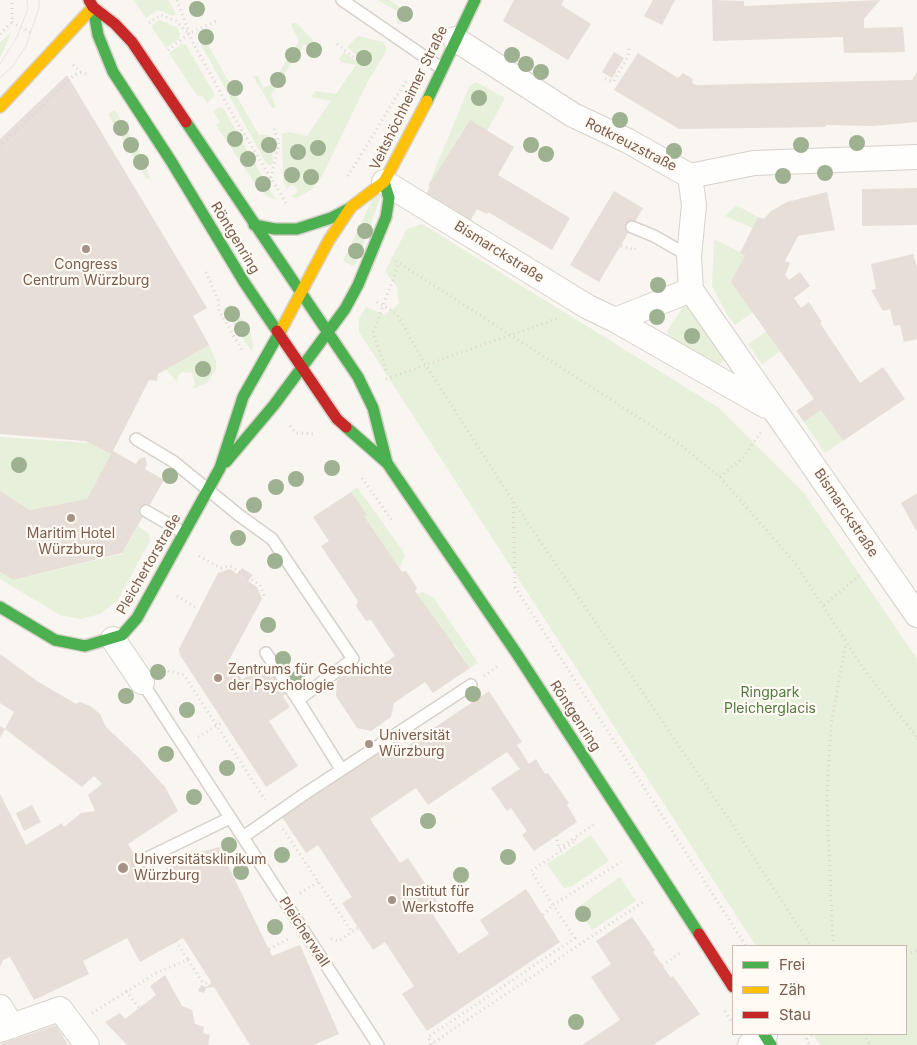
<!DOCTYPE html>
<html>
<head>
<meta charset="utf-8">
<style>
  body { margin:0 }
  #map { position:relative; width:917px; height:1045px; overflow:hidden; background:#f9f5f0; font-family:Inter,sans-serif }
  canvas { display:block }
  .legend { position:absolute; left:732px; top:945px; width:175px; height:90px; box-sizing:border-box; background:#fffaf3; border:1px solid #cabbb1; margin:0; padding:6px 9px; list-style:none; font-size:15px; color:#7a5c4d }
  .legend li { display:flex; align-items:center; gap:10px; height:25px }
  .legend b { width:25px; border:1px solid #cabbb1 }
</style>
</head>
<body>
<div id="map">
<canvas width="917" height="1045"></canvas>
<ul class="legend">
<li><b style="height:6px;background:#4caf50"></b>Frei</li>
<li><b style="height:6px;background:#ffc107"></b>Zäh</li>
<li><b style="height:6px;background:#c62828"></b>Stau</li>
</ul>
</div>
<script>
const context = document.querySelector('canvas').getContext('2d');
context.lineJoin = 'round';
function fill(path, color) {
  context.fillStyle = color;
  context.fill(path, 'evenodd');
}
function toPath(rows) {
  const path = new Path2D();
  for (const r of rows) {
    path.moveTo(r[0], r[1]);
    for (let i = 2; i < r.length; i += 2) path.lineTo(r[i], r[i + 1]);
  }
  return path;
}
function stroke(path, color, width, dash) {
  context.strokeStyle = color;
  context.lineWidth = width;
  context.lineCap = dash ? 'butt' : 'round';
  context.setLineDash(dash || []);
  context.stroke(path);
}
function drawText(font, color, halo, rows, align = 'center') {
  context.font = font + ' Inter,sans-serif';
  context.lineWidth = 4.5;
  context.setLineDash([]);
  context.textBaseline = 'middle';
  context.strokeStyle = halo;
  context.fillStyle = color;
  for (const [text, x, y, turn = 0] of rows) {
    context.save();
    context.translate(x, y);
    context.rotate((+turn || 0) * Math.PI / 180);
    context.textAlign = isNaN(turn) ? turn : align;
    if (halo) context.strokeText(text, 0, 0);
    context.fillText(text, 0, 0);
    context.restore();
  }
}
const green = toPath([
  [134,0,168,0,176,14,173,16,158,10,146,18],
  [378,0,389,0,412,15,410,19,400,24,397,23,397,11],
  [159,20,177,27,180,34,179,39,166,48,151,26],
  [293,23,297,23,319,47,321,55,316,56,309,43,303,46,271,95,276,107,272,108,253,76,258,76,263,88,272,84,299,41,291,25],
  [205,31,211,37,207,43,230,84,239,86,236,95,259,135,268,135,272,138,273,162,271,166,266,163,198,39,199,34],
  [11,33,2,54,0,57,0,42],
  [358,36,383,42,387,49,385,53,367,83,321,178,311,190,296,198,291,196,298,192,296,187,290,185,287,190,283,180,282,134,289,132,307,136,331,101,311,97,315,91,336,94,356,65,341,62,339,59,344,52,354,60,357,56,347,47],
  [182,44,186,45,215,95,207,103,202,95,198,97,169,53],
  [476,82,505,98,487,131,469,121,428,186,470,85],
  [220,107,223,108,276,200,266,196,255,184,216,125,220,122,213,111],
  [115,110,145,161,150,179,146,178,108,114],
  [382,193,355,267,343,261,375,194],
  [736,205,758,217,753,228,725,216],
  [422,224,719,408,804,493,917,659,917,1045,820,1045,813,1034,906,1034,906,946,756,946,359,332,359,319,366,307,385,315,399,304,397,287,385,271,407,229],
  [714,239,745,255,732,282,753,312,735,325,726,313,712,286],
  [231,304,250,331,253,344,252,352,223,309],
  [683,307,692,307,727,356,720,364,712,365,671,342,667,331],
  [767,331,781,351,762,364,748,344],
  [209,345,216,360,216,369,207,383,192,389,195,384,192,373,182,372,178,376,177,382,166,369],
  [821,410,843,441,825,453,804,422],
  [0,437,89,443,111,454,87,499,30,510,0,491],
  [357,487,403,551,405,557,399,568,364,516,366,515,351,492],
  [138,526,149,534,150,541,117,601,100,614,80,619,60,615,0,579,0,572,13,580,122,554],
  [423,592,434,598,478,663,470,668,455,645,452,646,417,594],
  [591,835,609,861,571,887,564,888,547,864],
  [620,877,636,901,592,930,578,907]
]);
const building = toPath([
  [514,0,564,0,561,5,591,24,568,60,503,21],
  [653,0,675,0,662,25,644,16],
  [712,0,744,1,744,6,880,0,864,19,864,28,903,27,905,52,844,53,843,37,713,41],
  [614,52,624,58,612,78,602,72],
  [638,53,678,78,683,73,693,79,692,83,696,85,912,80,917,72,917,122,874,126,826,125,826,127,679,129,614,90],
  [67,75,207,308,193,316,209,345,158,374,157,381,149,380,113,451,136,464,139,459,145,457,147,464,145,469,164,480,122,553,13,580,0,572,0,491,30,510,87,499,111,454,85,441,0,434,0,139],
  [470,120,514,147,498,175,570,218,552,250,488,212,487,214,477,209,469,223,425,196,430,187,428,186],
  [917,188,917,225,862,226,862,189],
  [614,191,643,208,599,282,570,265],
  [827,192,835,230,798,236,785,261,790,263,785,275,789,280,800,272,810,286,794,298,801,308,809,302,822,322,820,323,860,383,883,367,905,399,843,441,821,410,804,422,796,411,814,399,731,282,745,255,740,253,758,217,764,219,771,211,787,202],
  [913,254,917,267,917,339,904,342,900,325,894,326,890,309,883,311,871,290,876,289,871,264],
  [351,492,367,515,364,516,402,572,406,571,417,588,415,591,470,668,433,693,425,682,394,703,391,717,371,731,357,728,336,696,337,680,357,667,373,671,395,656,371,620,366,621,356,606,358,601,321,546,329,541,313,517],
  [917,493,917,532,901,503],
  [242,568,253,575,248,581,257,587,262,599,229,660,242,680,264,665,271,677,276,674,288,693,283,696,290,707,269,721,298,766,266,787,180,655,179,649,218,573,230,569,237,574],
  [0,654,37,681,76,704,80,702,90,706,100,714,106,727,138,757,165,787,178,811,128,844,150,881,182,857,219,847,272,956,300,945,339,1034,313,1045,250,1045,214,987,206,988,204,993,198,991,201,985,206,987,212,983,183,938,140,962,127,938,83,961,89,974,34,1000,10,957,3,960,0,967,0,794,26,845,62,823,64,827,81,813,95,811,88,795,102,784,94,776,82,787,5,729,14,712,0,703],
  [489,691,522,742,517,745,529,764,536,759,545,774,548,773,569,803,567,805,577,822,534,851,522,835,527,831,511,808,507,811,491,788,520,769,507,752,428,805,416,788,370,819,400,863,408,858,440,906,431,912,459,954,489,934,480,920,526,889,560,942,427,1031,402,994,414,986,385,942,373,950,342,903,352,897,318,845,306,853,282,817,398,739,404,748],
  [0,726,5,729,0,738],
  [32,805,41,822,24,831,16,813],
  [632,917,655,950,653,952,671,978,673,976,700,1014,653,1045,582,1045,620,1020,591,977,611,964,596,941],
  [165,975,182,1006,192,1010,195,1024,204,1027,203,1033,210,1035,208,1045,127,1045,105,1022,120,1013,125,1019,156,995,150,986],
  [56,1025,68,1045,0,1045,0,1044]
]);
const path = toPath([
  [177,0,193,43,238,124,286,203],
  [12,22,33,34],
  [149,23,161,15,176,21,187,32],
  [0,34,12,22,12,0],
  [337,44,355,58],
  [168,50,190,33,216,21],
  [73,65,81,72,86,74],
  [605,79,613,82,628,57,629,48],
  [0,147,74,75,81,72],
  [348,176,406,81],
  [271,178,279,144,273,126],
  [621,246,635,250,636,247],
  [396,261,678,443,720,477,795,563,865,671,917,737],
  [206,272,218,300,219,311,242,350],
  [377,302,397,314,425,364,513,501,732,824,811,946],
  [386,370,373,333,399,263],
  [386,379,559,318],
  [290,426,296,433,315,434],
  [720,477,743,458,761,432],
  [362,478,393,522],
  [513,502,515,587,746,946],
  [199,556,221,568,230,566,260,585,264,596],
  [177,596,198,609],
  [824,605,860,575],
  [163,670,184,675,265,800],
  [484,676,497,667],
  [198,737,223,722],
  [283,829,352,932],
  [556,835,559,849,574,838],
  [300,893,318,882],
  [543,915,553,905,531,871,576,841,574,838,597,823],
  [331,939,339,941,359,927],
  [176,941,188,960],
  [833,946,827,798,831,724,846,643],
  [269,949,288,939],
  [906,954,917,951],
  [662,965,682,952],
  [126,991,139,1008],
  [725,1011,733,1024],
  [92,1013,158,972,188,960,203,983,212,983],
  [803,1034,810,1045],
  [863,1034,871,1045],
  [807,1039,814,1034],
  [432,1044,428,1037,575,938,553,905,621,862],
  [430,1045,646,900]
]);
const lane = toPath([
  [342,0,441,68],
  [632,227,654,236,689,256],
  [136,439,174,462,240,516,272,539,353,659,298,700,341,769],
  [146,511,184,533],
  [266,653,298,700],
  [142,682,378,1045],
  [243,837,303,795,471,685],
  [139,862,230,818]
]);
const street = toPath([
  [455,39,573,115,628,141,690,176,754,163,917,157],
  [690,176,694,205,689,256,691,290,917,615],
  [384,182,588,307,615,320,766,406],
  [615,320,691,290],
  [113,639,142,682],
  [0,1007,12,1026],
  [0,1030,60,1009,87,1045],
  [750,1045,765,1035]
]);
const fast = toPath([
  [93,7,98,35,113,72,171,161,244,282,277,331],
  [427,101,475,0],
  [186,122,358,377,373,408,387,463],
  [254,225,275,229,297,229,331,218,350,208],
  [346,427,387,463,517,654,699,934],
  [226,462,274,405,345,309,358,285,386,217,389,198,384,182],
  [0,607,55,640,85,646,122,635,137,618,220,468,243,397,282,328],
  [764,1034,771,1045]
]);
const slow = toPath([
  [0,107,93,7],
  [282,328,329,240,351,207,384,182,427,101]
]);
const jam = toPath([
  [89,0,93,7,115,24,132,42,186,122],
  [277,331,337,419,346,427],
  [699,934,733,987]
]);
const tram = toPath([
  [0,64,17,37,28,8,27,0],
  [0,78,12,67,26,46,39,8,39,0]
]);
const trees = [
  [197,9],
  [405,14],
  [206,37],
  [314,50],
  [293,55],
  [512,55],
  [364,58],
  [526,64],
  [541,72],
  [278,80],
  [235,88],
  [479,98],
  [620,120],
  [121,128],
  [235,139],
  [857,143],
  [131,145],
  [269,145],
  [531,145],
  [801,145],
  [318,148],
  [674,151],
  [298,152],
  [546,154],
  [248,159],
  [141,162],
  [825,173],
  [292,175],
  [783,176],
  [311,177],
  [263,184],
  [365,231],
  [356,251],
  [658,285],
  [232,314],
  [657,317],
  [242,329],
  [692,336],
  [203,369],
  [19,465],
  [332,468],
  [170,476],
  [296,479],
  [276,487],
  [254,505],
  [238,538],
  [275,561],
  [268,625],
  [283,659],
  [158,672],
  [297,679],
  [473,694],
  [126,696],
  [187,710],
  [166,754],
  [227,768],
  [194,797],
  [428,821],
  [229,845],
  [282,855],
  [508,857],
  [241,872],
  [461,875],
  [583,914],
  [275,927],
  [576,1022]
];
const markers = [
  [86,249,5,"#a69286"],
  [71,518,5,"#a69286"],
  [218,678,5,"#a69286"],
  [369,744,5,"#a69286"],
  [123,868,6,"#a69286"],
  [392,900,5,"#a69286"]
];
const streetNames = [
  ["Veitshöchheimer Straße",409,98,-64],
  ["Rotkreuzstraße",631,145,27],
  ["Röntgenring",235,238,59],
  ["Bismarckstraße",499,252,32],
  ["Bismarckstraße",846,513,56],
  ["Pleichertorstraße",149,564,-60],
  ["Röntgenring",575,716,57],
  ["Pleicherwall",304,932,57]
];
const poiNames = [
  ["Congress",86,265,"center"],
  ["Centrum Würzburg",86,281,"center"],
  ["Maritim Hotel",71,534,"center"],
  ["Würzburg",71,550,"center"],
  ["Zentrums für Geschichte",228,670],
  ["der Psychologie",228,686],
  ["Universität",379,736],
  ["Würzburg",379,752],
  ["Universitätsklinikum",134,860],
  ["Würzburg",134,876],
  ["Institut für",402,892],
  ["Werkstoffe",402,908]
];
const parkNames = [
  ["Ringpark",770,693],
  ["Pleicherglacis",770,709]
];
fill(green, '#e7f0db');
fill(building, '#e6ded7');
stroke(lane, '#d7d1cb', 14);
stroke(street, '#d7d1cb', 26);
stroke(fast, '#d9d2cb', 14);
stroke(slow, '#d9d2cb', 14);
stroke(jam, '#d9d2cb', 14);
stroke(path, '#dcd5d0', 3, [1, 4]);
stroke(lane, '#fefefd', 11);
stroke(street, '#fefefd', 24);
stroke(fast, '#4caf50', 11);
stroke(slow, '#ffc107', 11);
stroke(jam, '#c62828', 11);
stroke(tram, '#e6e3e7', 1);
context.fillStyle = '#9eb190';
for (const [x, y] of trees) {
  context.beginPath();
  context.arc(x, y, 8, 0, 2 * Math.PI);
  context.fill();
}
for (const [x, y, r, color] of markers) {
  const dot = new Path2D();
  dot.arc(x, y, r, 0, 2 * Math.PI);
  context.fillStyle = color;
  context.fill(dot);
  stroke(dot, '#fffaf3', 2);
}
drawText('14px', '#7a5c4d', '#fffaf3', streetNames);
drawText('14px', '#7a5c4d', '#fffaf3', poiNames, 'left');
drawText('14px', '#537a41', '#fffaf3', parkNames);
</script>
</body>
</html>
